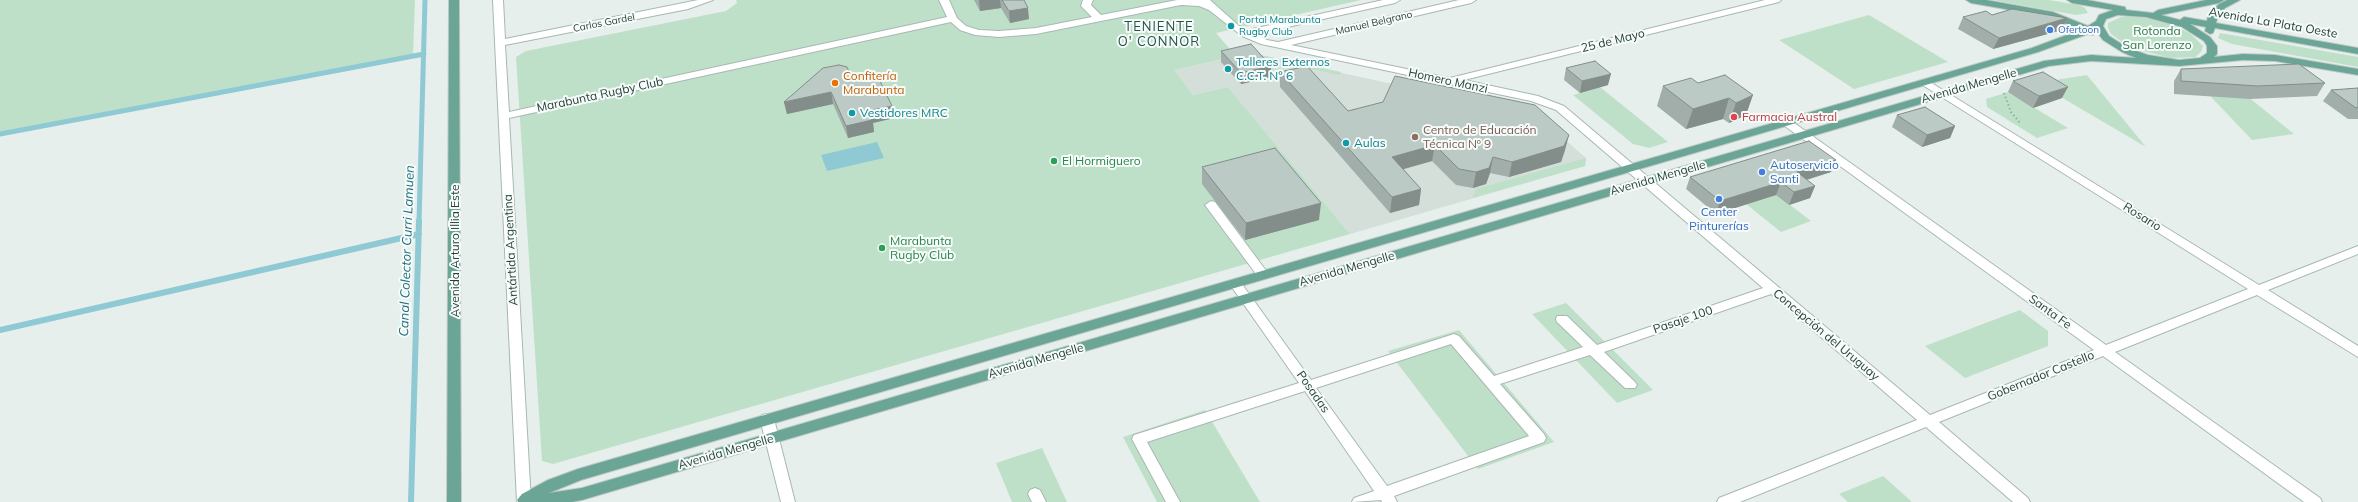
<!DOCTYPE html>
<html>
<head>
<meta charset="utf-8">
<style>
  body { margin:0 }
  canvas { display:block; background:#e6efeb }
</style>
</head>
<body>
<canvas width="2358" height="502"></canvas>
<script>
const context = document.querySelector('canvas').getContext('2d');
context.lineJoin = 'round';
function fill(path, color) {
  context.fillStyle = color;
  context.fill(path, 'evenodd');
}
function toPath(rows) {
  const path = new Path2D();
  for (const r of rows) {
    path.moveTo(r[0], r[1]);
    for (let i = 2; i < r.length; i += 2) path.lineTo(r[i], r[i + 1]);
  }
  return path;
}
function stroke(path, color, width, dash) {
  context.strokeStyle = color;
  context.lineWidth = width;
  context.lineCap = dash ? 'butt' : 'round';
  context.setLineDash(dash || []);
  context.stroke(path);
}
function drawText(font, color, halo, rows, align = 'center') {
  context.font = font + ' Mulish,sans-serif';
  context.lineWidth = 4;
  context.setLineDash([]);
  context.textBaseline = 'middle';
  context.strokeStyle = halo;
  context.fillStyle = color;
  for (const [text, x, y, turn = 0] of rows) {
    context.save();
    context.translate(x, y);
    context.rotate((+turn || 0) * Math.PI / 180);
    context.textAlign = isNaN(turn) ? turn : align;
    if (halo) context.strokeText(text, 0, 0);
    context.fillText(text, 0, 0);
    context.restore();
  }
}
const built = toPath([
  [1251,53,1538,116,1586,158,1585,166,1350,234,1228,87,1193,95,1173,70]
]);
const green = toPath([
  [0,0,415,0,413,54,0,132],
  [736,0,1361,0,1216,33,1236,56,1174,70,1193,95,1228,87,1350,234,553,464,542,461,516,57,526,51,726,11,737,3],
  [1993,0,2049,0,2079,5,2085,8,2088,13,2076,15],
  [1869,15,1948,62,1854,89,1779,40],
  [2133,16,2163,21,2190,33,2203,46,2201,52,2195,57,2170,58,2129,47,2111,34,2108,28,2108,23,2121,17],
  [2220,33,2358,57,2358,67,2232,44,2218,38],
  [1251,53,1341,72,1339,75,1278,62,1260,66],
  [2087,75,2146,147,2037,83],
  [2226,79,2294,134,2252,140,2195,80],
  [1600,87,1668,142,1649,148,1633,144,1573,95],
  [2008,92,2068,128,2037,138,1987,107,1986,99],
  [1586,158,1585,166,1472,198,1476,189],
  [1746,171,1811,221,1781,232,1716,180],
  [1566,303,1653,390,1617,403,1532,314],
  [2020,310,2048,331,2048,346,1965,378,1925,346],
  [1459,330,1464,336,1554,442,1478,469,1388,351],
  [1205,410,1260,502,1157,502,1123,437],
  [1042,448,1067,502,1012,502,996,463],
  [1883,476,1912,502,1848,502,1839,494]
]);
const water = toPath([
  [877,142,884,158,827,171,821,155]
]);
const streamFar1 = toPath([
  [0,134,424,54],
  [419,222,425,0]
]);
const stream = toPath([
  [0,330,419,234],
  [411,502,419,221]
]);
const path = toPath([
  [2004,93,2011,112,2020,123]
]);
const minor = toPath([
  [493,0,503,0,505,39,698,0,713,0,688,9,505,45,509,112,947,17,939,0,949,0,957,18,966,26,979,30,999,31,1036,28,1092,17,1081,6,1083,0,1093,0,1091,5,1101,15,1177,0,1210,0,1239,26,1248,30,1383,0,1400,0,1395,3,1256,34,1267,40,1278,42,1459,0,1476,0,1471,3,1291,45,1450,78,1765,0,1781,0,1779,2,1464,80,1538,96,1564,106,1930,415,2094,350,1782,124,1781,122,1782,120,1790,120,2106,345,2248,289,1921,84,1920,82,1925,79,2259,285,2358,246,2358,254,2268,290,2358,346,2358,357,2257,295,2115,352,2320,498,2322,502,2304,502,2103,356,1939,422,2028,498,2030,502,2013,502,1926,427,1740,502,1717,502,1719,498,1917,420,1771,294,1604,352,1635,382,1637,385,1635,388,1625,388,1590,355,1500,384,1544,434,1546,438,1544,442,1394,496,1397,502,1382,502,1381,500,1352,502,1354,498,1374,491,1305,391,1147,442,1180,502,1166,502,1132,439,1134,435,1299,383,1231,286,1229,283,1231,280,1239,280,1311,380,1454,334,1459,336,1494,376,1583,347,1557,322,1556,319,1557,316,1567,316,1597,345,1763,288,1556,110,1531,101,1261,44,1242,36,1209,10,1199,6,1181,5,1036,34,999,37,975,35,960,30,951,22,509,118,531,502,517,502,493,0],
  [1451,344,1529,436,1387,486,1316,388,1451,344],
  [1211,201,1215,202,1267,272,1269,275,1267,278,1259,278,1205,205,1211,201],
  [767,414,772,415,774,419,795,502,781,502,760,419,762,415,767,414],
  [1035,488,1040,490,1046,502,1032,502,1028,494,1030,490,1035,488]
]);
const major = toPath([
  [449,0,459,0,461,502,447,502,449,0],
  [1966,0,1986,0,2053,12,2088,26,2096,21,2099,15,2113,10,2072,3,2067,0,2087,0,2125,7,2126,10,2153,13,2158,10,2206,0,2224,0,2219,3,2161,15,2180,20,2184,17,2207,21,2208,15,2219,4,2227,0,2240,0,2225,8,2218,16,2216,23,2358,48,2358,54,2215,28,2213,33,2210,34,2205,31,2206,27,2190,24,2210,37,2217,46,2217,54,2214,57,2243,54,2275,55,2358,69,2358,75,2275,61,2243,60,2179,66,2091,61,2049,66,582,500,572,502,518,502,517,500,522,494,548,480,578,469,2032,48,2080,30,2051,17,1971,3,1966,0],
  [2118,15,2146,17,2182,27,2204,41,2207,46,2207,53,2200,58,2179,60,2148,55,2128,48,2109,36,2103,26,2106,19,2118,15],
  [2097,32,2103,40,2122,52,2136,58,2091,55,2044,61,582,488,549,493,581,480,2038,52,2088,34,2093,35,2097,32]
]);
const wall = toPath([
  [974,0,1024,0,1029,19,1010,23,1001,8,980,11],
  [1992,15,2062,30,1993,49,1958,29,1963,17],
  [1221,51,1271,66,1271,77,1241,84,1221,62],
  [1566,68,1608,85,1580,93,1564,80],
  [2181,69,2325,83,2317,96,2250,99,2174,94,2174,81],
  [1280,72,1348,111,1565,150,1561,162,1509,177,1490,173,1486,184,1473,188,1456,185,1432,161,1403,169,1421,189,1419,205,1390,213,1280,87],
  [1725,75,1746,115,1729,123,1723,119,1686,129,1657,106,1663,86,1698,83],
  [852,78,894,118,873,123,874,132,848,138,833,104,787,114,784,102],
  [2013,81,2062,98,2033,108,2008,92],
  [2358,88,2358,119,2348,119,2323,101,2331,90],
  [1897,115,1955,126,1950,138,1922,147,1892,127],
  [1836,160,1831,172,1807,180,1815,186,1810,198,1789,205,1776,195,1716,214,1686,189,1690,177],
  [1202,167,1319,220,1245,240,1202,184]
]);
const shadedWall = toPath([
  [979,0,1000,0,1001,8,980,11],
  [1028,8,1029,19,1010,23,1009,11],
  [2067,18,2062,30,1993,49,1999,38],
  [1271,66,1271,77,1241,84,1241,73],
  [1611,74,1608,85,1580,93,1582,81],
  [2068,87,2062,98,2033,108,2039,96],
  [831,92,833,104,787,114,784,102],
  [1753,95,1746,115,1729,123,1736,103],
  [1729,98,1723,119,1686,129,1693,109],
  [892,106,894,118,873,123,874,132,848,138,846,126,868,111],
  [1955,126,1950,138,1922,147,1927,135],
  [1569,135,1565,150,1561,162,1509,177,1512,162],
  [1435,145,1432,161,1390,173,1392,157],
  [1493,157,1490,173,1486,184,1473,188,1476,172],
  [1836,160,1831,172,1792,184,1797,172],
  [1781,182,1776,195,1716,214,1720,201],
  [1815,186,1810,198,1789,205,1794,192],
  [1421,189,1419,205,1390,213,1392,197],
  [1321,203,1319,220,1245,240,1246,223]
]);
const building = toPath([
  [1002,0,1024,0,1028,8,1009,11,1002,0],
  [2012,9,2067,18,1999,38,1963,17,1986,11,1992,15,2012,9],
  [1251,44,1271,66,1241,73,1221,51,1251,44],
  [1595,61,1611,74,1582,81,1566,68,1595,61],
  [2299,64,2325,83,2258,86,2181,81,2181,69,2299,64],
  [839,65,847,67,852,78,869,74,878,77,892,106,868,111,872,120,846,126,831,92,784,102,823,68,839,65],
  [1307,66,1348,111,1383,102,1395,76,1535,105,1569,135,1564,146,1512,162,1493,157,1489,168,1476,172,1459,169,1435,145,1392,157,1421,189,1392,197,1280,72,1307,66],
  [2043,72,2068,87,2039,96,2013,81,2043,72],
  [1725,75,1753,95,1736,103,1729,98,1693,109,1663,86,1691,78,1698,83,1725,75],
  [2358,88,2358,107,2356,108,2331,90,2358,88],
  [1925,107,1955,126,1927,135,1897,115,1925,107],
  [1809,141,1836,160,1797,172,1815,186,1794,192,1781,182,1720,201,1690,177,1809,141],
  [1275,148,1321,203,1246,223,1202,167,1275,148]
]);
const markers = [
  [1231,26,4,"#0f9aa8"],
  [2050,30,4,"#3f7fe0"],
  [1228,69,4,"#0f9aa8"],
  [835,83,4,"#e8710a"],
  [852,113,4,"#0f9aa8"],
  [1734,117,4,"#e0444e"],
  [1415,137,4,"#8d6e63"],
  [1346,143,4,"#0f9aa8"],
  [1054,161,4,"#2e9e5b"],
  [1762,172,4,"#3f7fe0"],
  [1719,199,4,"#3f7fe0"],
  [882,248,4,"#2e9e5b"]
];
const farCulturenames = [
  ["Portal Marabunta",1239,20],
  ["Rugby Club",1239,32]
];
const farStreetnames = [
  ["Carlos Gardel",604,23,-11],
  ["Manuel Belgrano",1374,23,-13]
];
const farShopnames = [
  ["Ofertoon",2058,30]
];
const streetNames = [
  ["Avenida La Plata Oeste",2273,23,10],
  ["25 de Mayo",1613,41,-14],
  ["Homero Manzi",1448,81,12],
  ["Avenida Mengelle",1969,86,-16],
  ["Marabunta Rugby Club",600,95,-12],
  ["Avenida Mengelle",1658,178,-16],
  ["Rosario",2142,217,32],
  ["Antártida Argentina",511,250,-93],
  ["Avenida Arturo Illia Este",455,251,-90],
  ["Avenida Mengelle",1347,269,-16],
  ["Santa Fe",2050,312,36],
  ["Pasaje 100",1683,320,-19],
  ["Concepción del Uruguay",1826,335,40],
  ["Avenida Mengelle",1036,361,-16],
  ["Gobernador Castello",2041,376,-22],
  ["Posadas",1313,392,55],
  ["Avenida Mengelle",726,452,-16]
];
const parkNames = [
  ["Rotonda",2157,31],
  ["San Lorenzo",2157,45]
];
const cultureNames = [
  ["Talleres Externos",1236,62],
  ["C.C.T. N° 6",1236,76],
  ["Vestidores MRC",860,113],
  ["Aulas",1354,143]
];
const foodNames = [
  ["Confitería",843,76],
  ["Marabunta",843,90]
];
const healthNames = [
  ["Farmacia Austral",1742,117]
];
const educationNames = [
  ["Centro de Educación",1423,130],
  ["Técnica Nº 9",1423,144]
];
const leisureNames = [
  ["El Hormiguero",1062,161],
  ["Marabunta",890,241],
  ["Rugby Club",890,255]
];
const shopNames = [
  ["Autoservicio",1770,165],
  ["Santi",1770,179],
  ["Center",1719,212,"center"],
  ["Pinturerías",1719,226,"center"]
];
const neighbourhoodNames = [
  ["TENIENTE",1159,27],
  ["O' CONNOR",1159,42]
];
const waterNames = [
  ["Canal Colector Curri Lamuen",407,251,-88]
];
fill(built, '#d4dfda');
fill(green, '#bfe0c8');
fill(water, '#8ec9d4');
stroke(streamFar1, '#8ec9d4', 5);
stroke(stream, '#8ec9d4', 6);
stroke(minor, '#a8b8b2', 2);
stroke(major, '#c2cac8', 2);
stroke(path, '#86b3a5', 2, [1.5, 2.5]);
fill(minor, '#fff');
fill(major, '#6aa596');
fill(wall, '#a1aea9');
fill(shadedWall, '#838d89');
fill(building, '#bbcac4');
stroke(building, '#838d89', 1);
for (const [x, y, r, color] of markers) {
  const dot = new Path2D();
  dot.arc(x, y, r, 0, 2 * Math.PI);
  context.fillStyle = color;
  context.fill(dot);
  stroke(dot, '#f7fbf9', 1.5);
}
drawText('10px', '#0d838f', '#f7fbf9', farCulturenames, 'left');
drawText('10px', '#24423a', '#f7fbf9', farStreetnames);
drawText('10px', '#366cbe', '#f7fbf9', farShopnames, 'left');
drawText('12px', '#24423a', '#f7fbf9', streetNames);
drawText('12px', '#2d7a4b', '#f7fbf9', parkNames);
drawText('12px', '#0d838f', '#f7fbf9', cultureNames, 'left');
drawText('12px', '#c56008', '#f7fbf9', foodNames, 'left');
drawText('12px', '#be3a42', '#f7fbf9', healthNames, 'left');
drawText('12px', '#785e54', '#f7fbf9', educationNames, 'left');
drawText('12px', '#27864d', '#f7fbf9', leisureNames, 'left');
drawText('12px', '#366cbe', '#f7fbf9', shopNames, 'left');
context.letterSpacing = '1px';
drawText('13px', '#1f5548', '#f7fbf9', neighbourhoodNames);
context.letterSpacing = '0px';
drawText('italic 13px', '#1c6f80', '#f7fbf9', waterNames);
</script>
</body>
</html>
